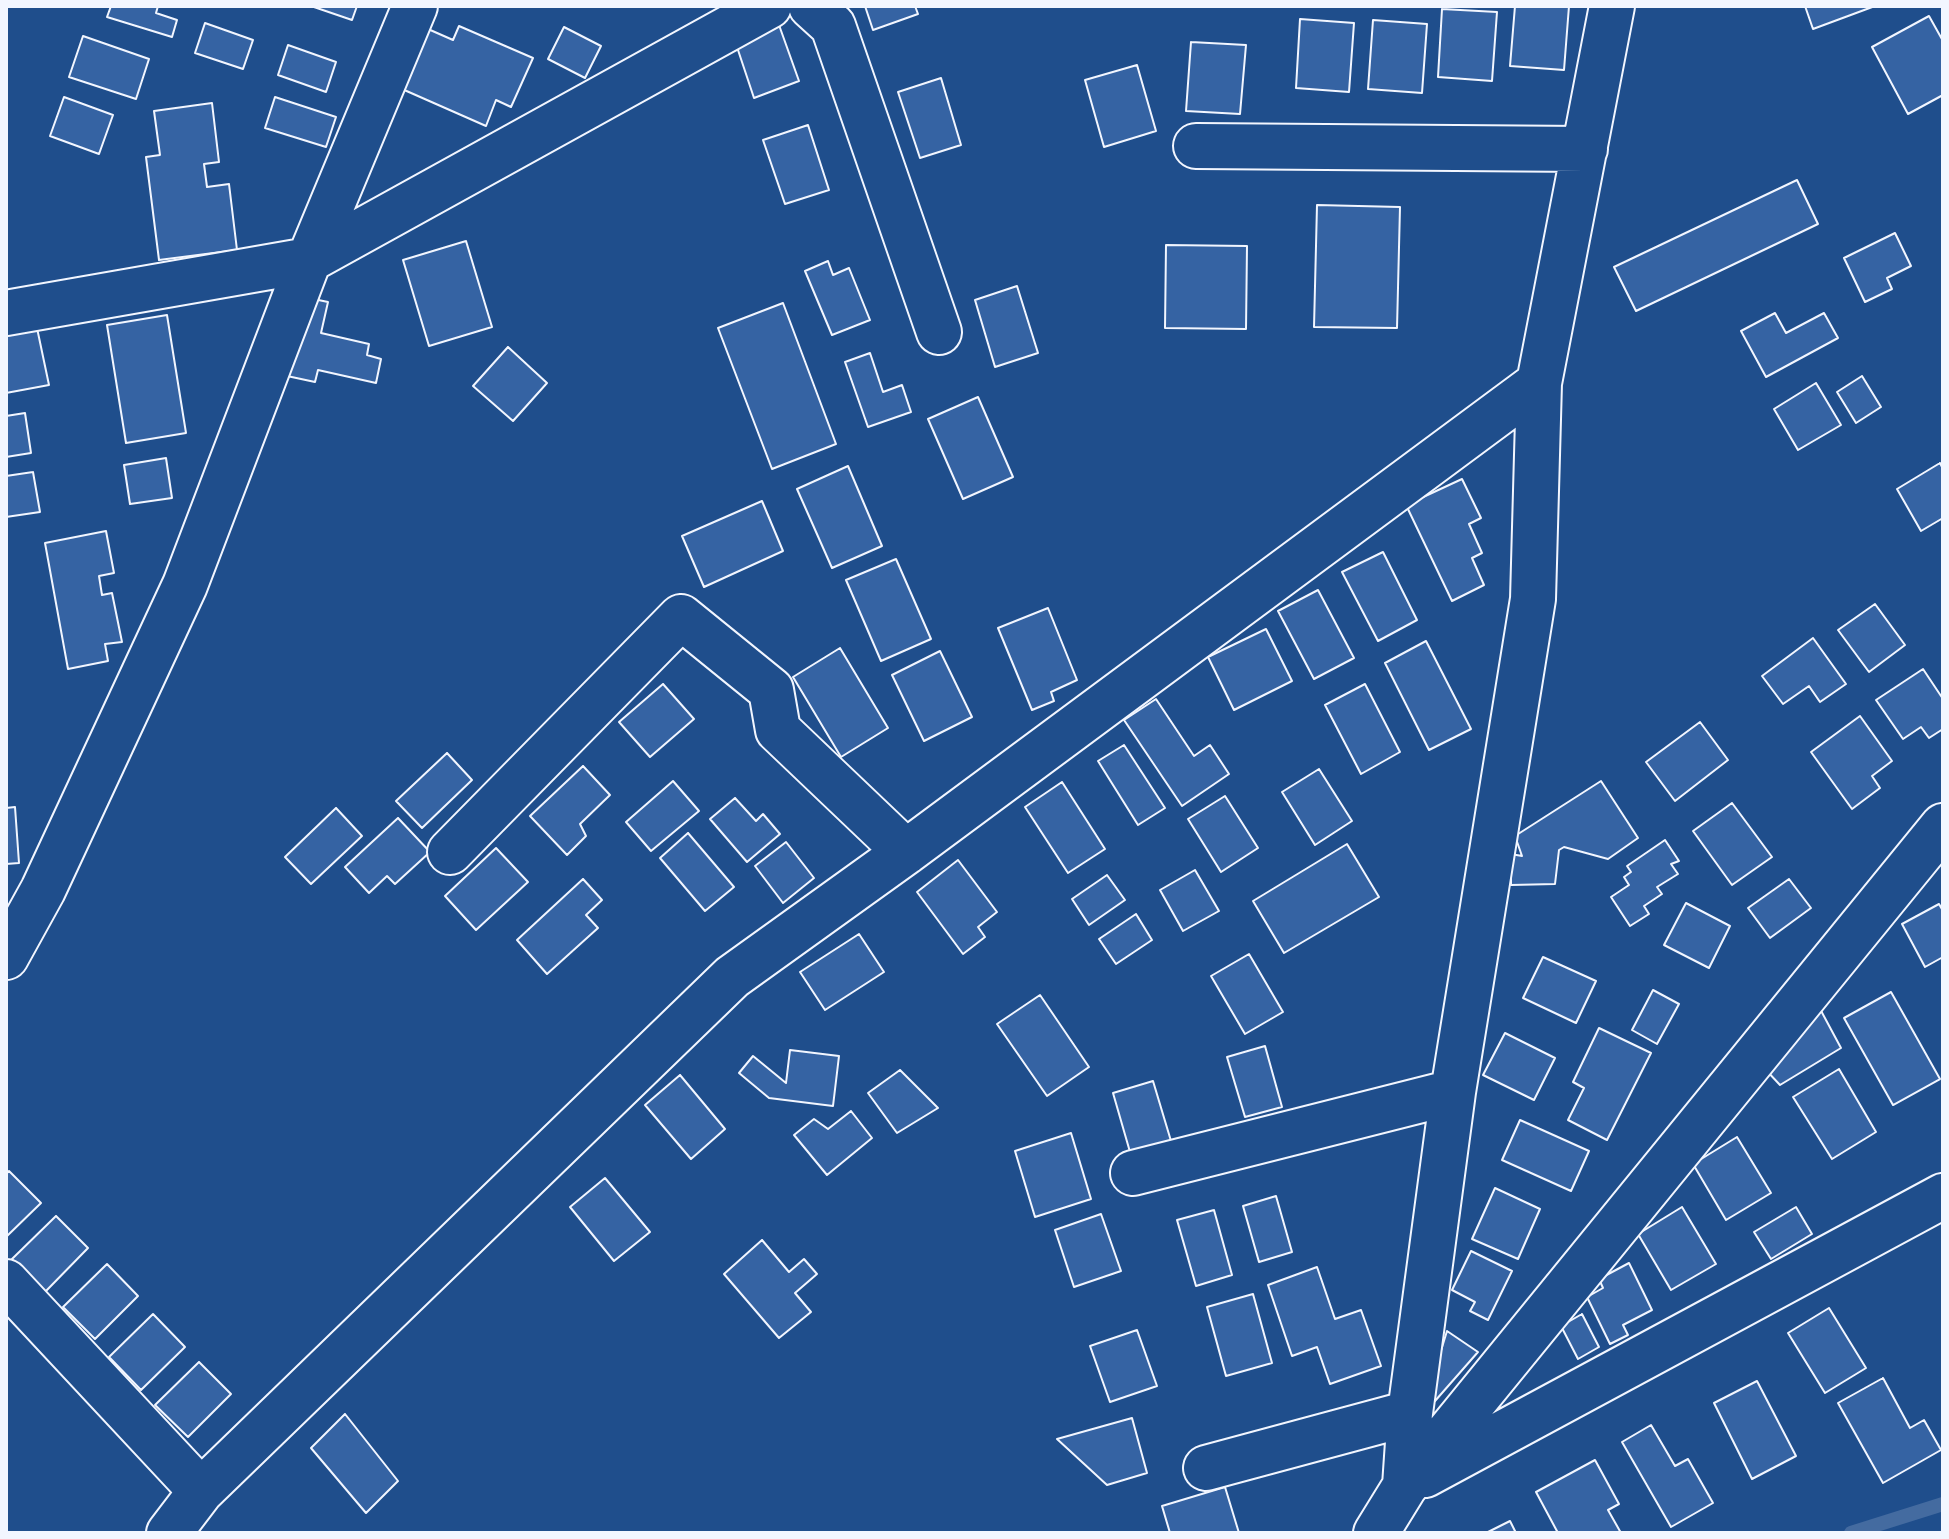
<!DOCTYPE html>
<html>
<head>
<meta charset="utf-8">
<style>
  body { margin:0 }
  #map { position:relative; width:1949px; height:1539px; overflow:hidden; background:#1f4e8c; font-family:"Sofia Sans Condensed",sans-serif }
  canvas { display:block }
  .frame { position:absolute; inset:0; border:8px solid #f2f6ff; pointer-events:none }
</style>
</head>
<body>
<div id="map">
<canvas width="1949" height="1539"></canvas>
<div class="frame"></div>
</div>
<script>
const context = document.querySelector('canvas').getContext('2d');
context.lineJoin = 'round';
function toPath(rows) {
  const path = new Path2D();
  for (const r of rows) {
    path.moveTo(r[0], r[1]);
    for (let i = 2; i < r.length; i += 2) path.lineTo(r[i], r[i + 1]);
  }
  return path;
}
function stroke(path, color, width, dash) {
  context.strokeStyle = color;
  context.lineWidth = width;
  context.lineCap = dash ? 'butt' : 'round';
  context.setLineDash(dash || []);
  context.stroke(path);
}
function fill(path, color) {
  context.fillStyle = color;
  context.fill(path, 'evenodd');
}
const stream = toPath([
  [1851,1533,1943,1504]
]);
const building = toPath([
  [111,6,158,6,156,13,177,20,172,37,107,17,111,6],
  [311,6,357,6,352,20,311,6],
  [865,6,915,6,918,14,873,30,865,6],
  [1515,6,1569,6,1564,70,1510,66,1515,6],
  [1805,6,1875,6,1813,29,1805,6],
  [1442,9,1497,12,1492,81,1438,77,1442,9],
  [1929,16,1943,41,1943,95,1908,114,1872,47,1929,16],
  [1300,19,1354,23,1349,92,1296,88,1300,19],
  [1373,20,1427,24,1422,93,1368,89,1373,20],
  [205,23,253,40,243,69,195,53,205,23],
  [779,25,799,81,754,98,735,41,779,25],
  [459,26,533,58,511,107,496,100,486,126,402,89,428,29,453,40,459,26],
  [564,27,601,46,585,78,548,59,564,27],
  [83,36,149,59,136,99,69,77,83,36],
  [1191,42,1246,45,1240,114,1186,111,1191,42],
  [288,45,336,62,326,92,278,75,288,45],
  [1137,65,1156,131,1104,147,1085,80,1137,65],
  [941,78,961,145,920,158,898,92,941,78],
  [64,97,113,115,99,154,50,136,64,97],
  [275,97,336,117,326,147,265,128,275,97],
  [212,103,219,162,204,164,207,187,229,184,237,250,159,260,146,157,160,155,154,111,212,103],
  [808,125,829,190,785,204,763,140,808,125],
  [1797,180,1818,224,1636,311,1614,267,1797,180],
  [1317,205,1400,207,1397,328,1314,327,1317,205],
  [1895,233,1911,266,1887,278,1892,289,1865,302,1844,258,1895,233],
  [466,241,492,327,429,346,403,260,466,241],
  [1166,245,1247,246,1246,329,1165,328,1166,245],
  [828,261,833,275,849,268,870,320,832,335,805,271,828,261],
  [1017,286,1038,353,995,367,975,300,1017,286],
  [304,297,328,302,321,333,369,344,367,355,381,359,376,383,318,370,315,382,287,376,304,297],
  [783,303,836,444,772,469,718,328,783,303],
  [1775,313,1786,333,1824,313,1838,338,1766,377,1741,331,1775,313],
  [167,315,186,433,126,443,107,325,167,315],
  [37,328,49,385,6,393,6,334,37,328],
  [508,347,547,383,513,421,473,386,508,347],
  [870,353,883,392,902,385,911,412,868,427,845,362,870,353],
  [1862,376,1881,407,1856,423,1837,392,1862,376],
  [1816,383,1841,425,1798,450,1774,409,1816,383],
  [978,397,1013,477,963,499,928,419,978,397],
  [25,413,31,453,6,457,6,416,25,413],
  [166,458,172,498,130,504,124,465,166,458],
  [1940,463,1943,469,1943,518,1921,531,1897,489,1940,463],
  [848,466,882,546,832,568,797,489,848,466],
  [33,472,40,512,6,517,6,476,33,472],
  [1462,479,1481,518,1469,524,1482,553,1472,558,1484,585,1452,601,1406,505,1462,479],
  [762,501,783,551,704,587,682,536,762,501],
  [106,531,114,573,99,576,102,595,112,593,122,642,105,644,108,661,68,669,45,543,106,531],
  [1383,552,1417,620,1378,641,1342,572,1383,552],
  [896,559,931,639,881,661,846,580,896,559],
  [1318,590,1354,658,1314,679,1278,611,1318,590],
  [1875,604,1905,645,1869,672,1838,630,1875,604],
  [1048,608,1077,680,1051,692,1054,701,1032,710,998,628,1048,608],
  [1266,629,1292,681,1234,710,1208,657,1266,629],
  [1813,638,1846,684,1820,702,1809,686,1783,704,1762,676,1813,638],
  [1426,641,1471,729,1429,750,1385,663,1426,641],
  [840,648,888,728,841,757,793,677,840,648],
  [940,651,972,717,924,741,892,675,940,651],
  [1923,669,1943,699,1943,729,1929,738,1921,727,1903,739,1876,700,1923,669],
  [663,684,694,719,650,757,619,722,663,684],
  [1365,684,1400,752,1361,774,1325,705,1365,684],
  [1156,699,1194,756,1210,745,1229,774,1182,806,1124,720,1156,699],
  [1860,716,1892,761,1872,776,1880,788,1852,809,1811,752,1860,716],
  [1700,722,1728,760,1675,801,1646,762,1700,722],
  [1124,745,1165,808,1138,825,1098,761,1124,745],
  [447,753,472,780,422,828,396,801,447,753],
  [583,766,610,795,580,824,586,836,567,855,530,816,583,766],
  [1319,769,1352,821,1315,845,1282,792,1319,769],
  [673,781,699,811,651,851,626,822,673,781],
  [1601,781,1638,838,1608,859,1564,847,1559,850,1555,884,1511,885,1511,854,1522,856,1515,836,1601,781],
  [1062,782,1105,849,1068,873,1025,807,1062,782],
  [1225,796,1258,848,1221,872,1188,819,1225,796],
  [735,798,756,821,763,814,780,834,747,862,710,819,735,798],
  [1732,803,1772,857,1732,885,1693,831,1732,803],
  [15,807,19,863,6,864,6,808,15,807],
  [336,808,362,836,311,884,285,857,336,808],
  [398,818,430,852,395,884,387,876,369,893,345,867,398,818],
  [688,833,734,887,705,911,660,858,688,833],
  [1665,840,1679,861,1671,864,1678,874,1657,887,1662,894,1644,906,1649,914,1630,926,1611,897,1629,885,1624,877,1631,872,1627,866,1665,840],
  [786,842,814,878,783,903,755,866,786,842],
  [1347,844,1379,897,1284,953,1253,901,1347,844],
  [496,848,528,882,476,930,445,896,496,848],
  [958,860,997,912,978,927,985,937,963,954,917,892,958,860],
  [1195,870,1219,911,1183,931,1160,890,1195,870],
  [1107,875,1125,900,1089,925,1072,899,1107,875],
  [583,879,602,900,586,915,598,928,547,974,517,940,583,879],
  [1789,879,1811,908,1770,938,1748,908,1789,879],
  [1686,903,1730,926,1709,968,1664,945,1686,903],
  [1939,904,1943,911,1943,957,1925,967,1902,924,1939,904],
  [1136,914,1152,940,1116,964,1099,939,1136,914],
  [859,934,884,972,825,1010,800,972,859,934],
  [1249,954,1283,1012,1245,1034,1211,976,1249,954],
  [1543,957,1596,981,1576,1023,1523,998,1543,957],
  [1653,990,1679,1004,1657,1044,1632,1030,1653,990],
  [1891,992,1940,1079,1893,1105,1844,1018,1891,992],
  [1040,995,1089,1067,1047,1096,997,1024,1040,995],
  [1819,1007,1841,1048,1780,1085,1765,1069,1819,1007],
  [1599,1028,1651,1053,1607,1140,1568,1120,1584,1088,1573,1082,1599,1028],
  [1505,1033,1555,1058,1534,1100,1483,1075,1505,1033],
  [1265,1046,1282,1107,1245,1117,1227,1057,1265,1046],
  [790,1050,839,1056,833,1106,769,1098,739,1073,753,1056,786,1083,790,1050],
  [1839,1069,1876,1132,1832,1159,1793,1097,1839,1069],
  [900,1070,938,1108,897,1133,868,1093,900,1070],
  [680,1075,725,1129,691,1159,645,1105,680,1075],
  [1153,1081,1171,1141,1130,1152,1113,1093,1153,1081],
  [851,1111,872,1138,827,1175,794,1135,814,1119,828,1129,851,1111],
  [1520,1120,1589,1151,1571,1191,1502,1160,1520,1120],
  [1071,1133,1091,1199,1035,1217,1015,1151,1071,1133],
  [1737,1137,1771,1193,1726,1220,1693,1164,1737,1137],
  [9,1171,41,1203,6,1237,6,1174,9,1171],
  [605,1178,650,1232,614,1261,570,1207,605,1178],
  [1495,1188,1540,1209,1518,1259,1472,1239,1495,1188],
  [1276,1196,1292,1252,1259,1262,1243,1206,1276,1196],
  [1682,1207,1716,1264,1671,1290,1638,1234,1682,1207],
  [1796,1207,1812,1234,1771,1259,1754,1232,1796,1207],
  [1214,1210,1232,1275,1196,1286,1177,1220,1214,1210],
  [1101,1214,1121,1271,1074,1287,1055,1230,1101,1214],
  [56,1216,88,1248,45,1292,12,1259,56,1216],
  [762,1240,789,1272,804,1259,817,1274,795,1293,811,1312,779,1338,724,1274,762,1240],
  [1471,1251,1512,1271,1488,1320,1470,1311,1475,1302,1452,1290,1471,1251],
  [1629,1263,1652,1310,1623,1325,1628,1335,1610,1344,1587,1297,1603,1288,1599,1279,1629,1263],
  [107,1264,138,1296,95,1339,63,1307,107,1264],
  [1317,1267,1335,1319,1361,1310,1381,1366,1330,1384,1317,1347,1292,1356,1268,1285,1317,1267],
  [1253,1294,1272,1363,1226,1376,1207,1307,1253,1294],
  [1829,1308,1866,1368,1825,1393,1788,1333,1829,1308],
  [153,1314,185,1347,141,1390,109,1357,153,1314],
  [1582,1314,1599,1347,1578,1359,1561,1326,1582,1314],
  [1137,1330,1157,1386,1110,1402,1090,1346,1137,1330],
  [1447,1331,1478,1352,1435,1401,1428,1393,1447,1331],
  [199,1362,231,1394,188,1437,155,1405,199,1362],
  [1883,1378,1910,1428,1924,1420,1941,1450,1883,1483,1838,1403,1883,1378],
  [1757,1381,1796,1456,1752,1479,1714,1403,1757,1381],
  [345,1414,398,1481,366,1513,311,1448,345,1414],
  [1132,1418,1147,1473,1107,1485,1057,1439,1132,1418],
  [1651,1425,1675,1466,1688,1459,1713,1503,1671,1527,1622,1442,1651,1425],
  [1595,1460,1619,1504,1608,1510,1621,1533,1558,1533,1536,1492,1595,1460],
  [1225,1487,1239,1533,1170,1533,1162,1506,1225,1487],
  [1510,1521,1516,1533,1486,1533,1510,1521]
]);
const minor = toPath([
  [811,6,833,26,939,332],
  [1196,146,1585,149],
  [6,313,309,260,769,6],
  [450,852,681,617,771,690,778,730,906,852],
  [6,957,43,890,185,585,309,260,415,6],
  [1133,1173,1453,1092],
  [6,1282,201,1491],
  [1206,1468,1410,1413],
  [1425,1475,1943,1196],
  [1405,1486,1410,1413,1453,1092,1533,599,1539,383,1612,6],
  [169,1533,201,1491,732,977,906,852,1539,383],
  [1376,1533,1405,1486,1943,826]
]);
stroke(stream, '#446ba0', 14);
fill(building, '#3563a3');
stroke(building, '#f2f6ff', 2);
stroke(minor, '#f2f6ff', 48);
stroke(minor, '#1f4e8c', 44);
</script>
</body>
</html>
